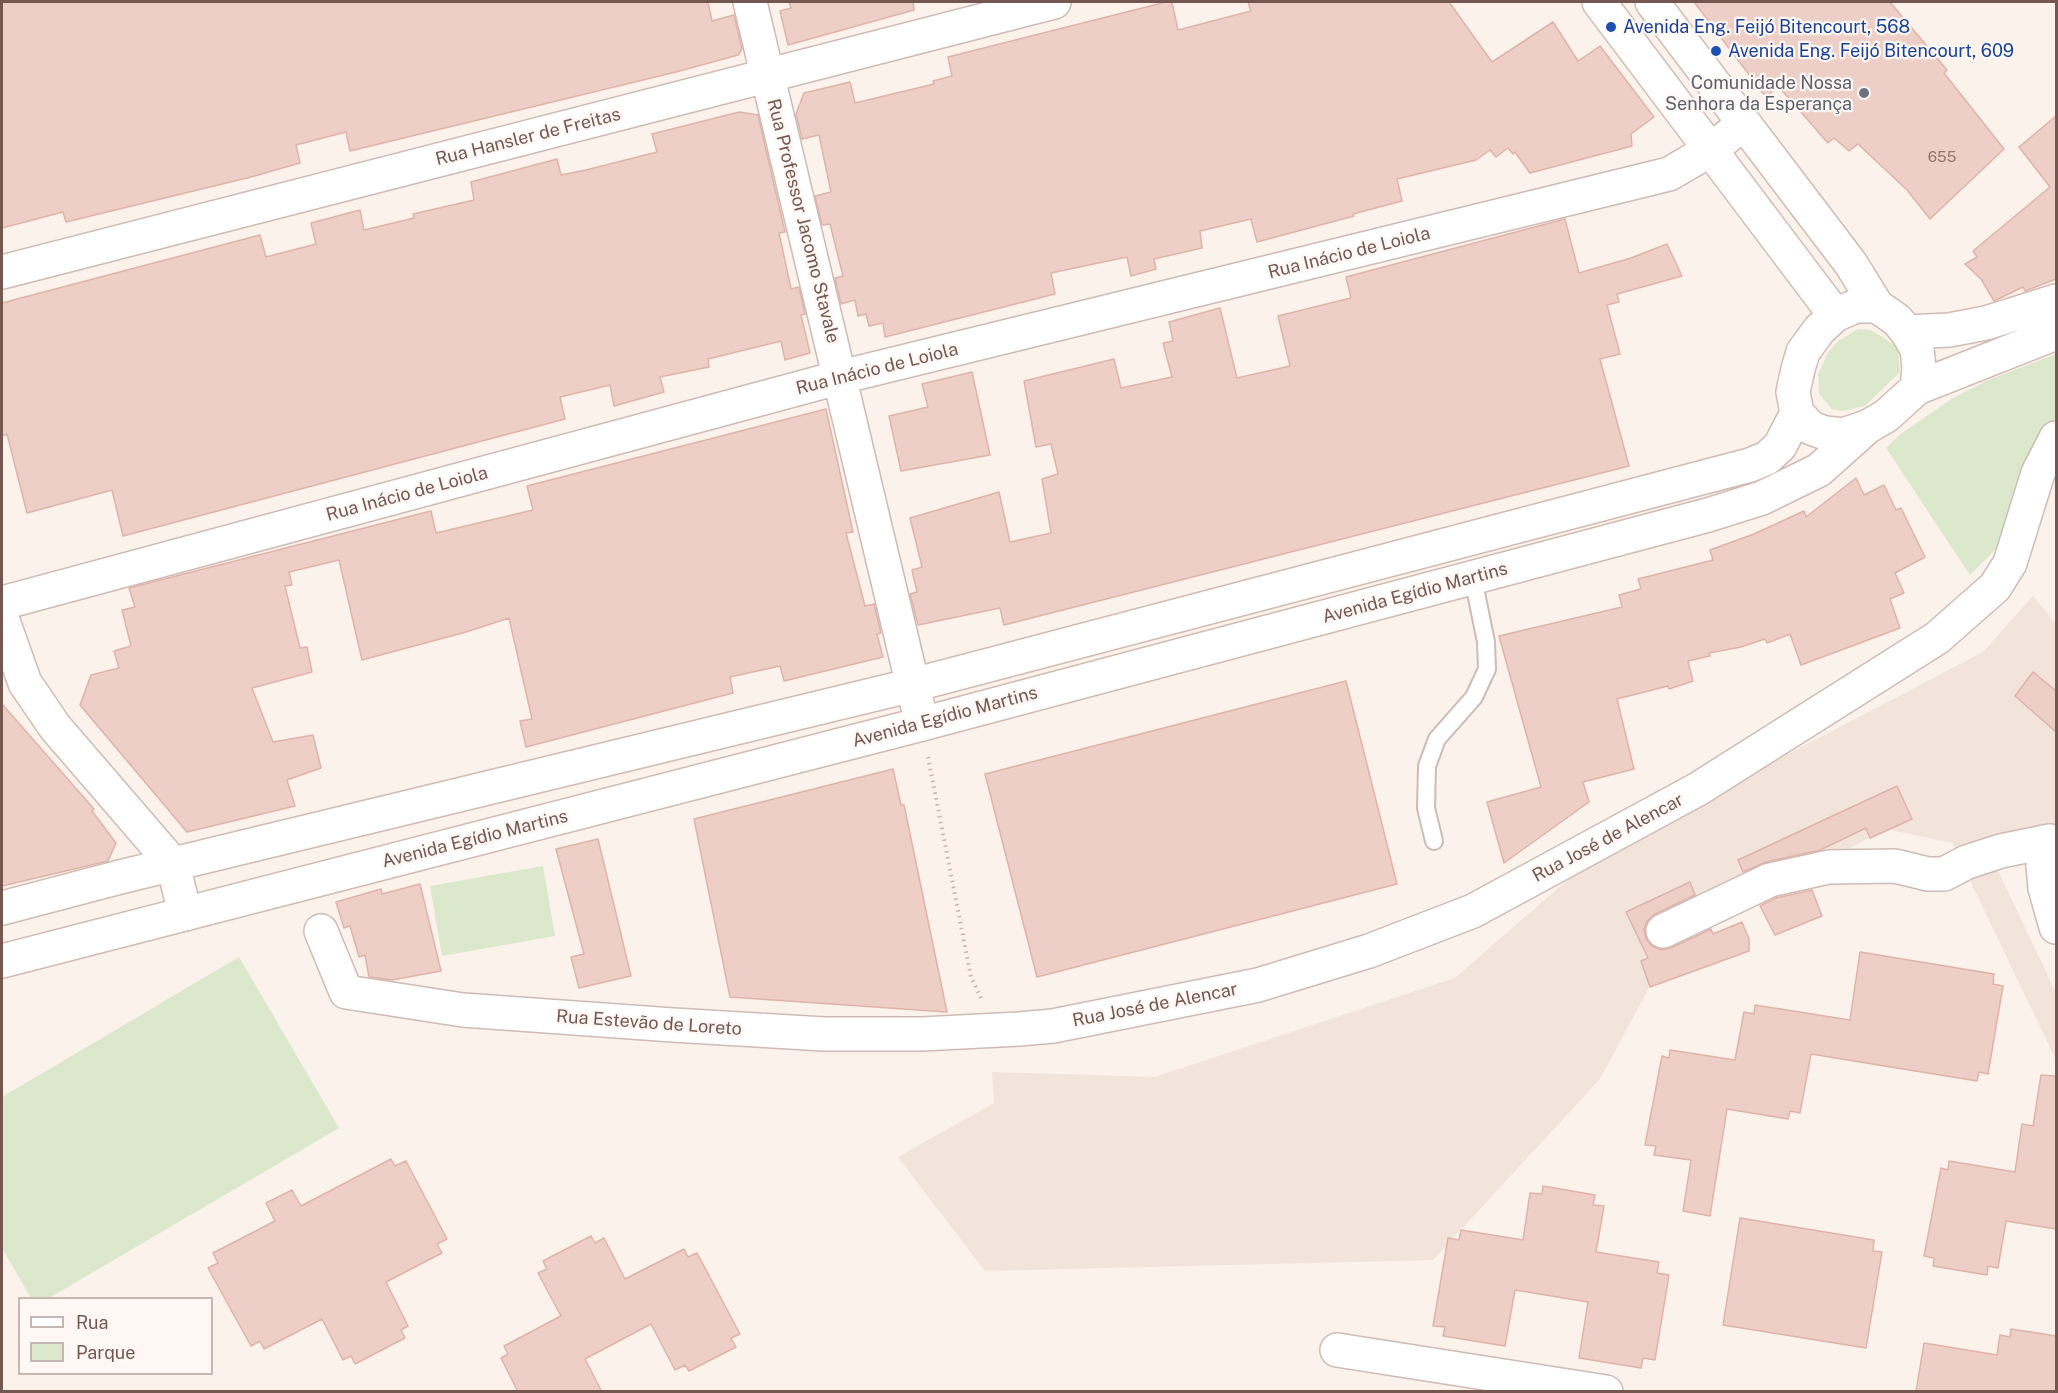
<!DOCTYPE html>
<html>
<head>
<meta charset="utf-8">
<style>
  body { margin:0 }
  #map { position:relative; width:2058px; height:1393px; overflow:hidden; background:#fbf2ec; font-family:"Public Sans",sans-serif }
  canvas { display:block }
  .frame { position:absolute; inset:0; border:3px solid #745751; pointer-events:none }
  .legend { position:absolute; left:18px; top:1297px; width:195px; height:78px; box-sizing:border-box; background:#fef7f3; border:2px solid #c7b7b2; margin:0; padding:8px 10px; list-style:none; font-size:18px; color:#745751 }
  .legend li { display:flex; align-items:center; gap:12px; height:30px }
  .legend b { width:30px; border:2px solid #c7b7b2 }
</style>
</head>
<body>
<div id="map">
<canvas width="2058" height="1393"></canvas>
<div class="frame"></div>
<ul class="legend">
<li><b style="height:8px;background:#fff"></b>Rua</li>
<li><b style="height:16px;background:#dce8cb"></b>Parque</li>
</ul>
</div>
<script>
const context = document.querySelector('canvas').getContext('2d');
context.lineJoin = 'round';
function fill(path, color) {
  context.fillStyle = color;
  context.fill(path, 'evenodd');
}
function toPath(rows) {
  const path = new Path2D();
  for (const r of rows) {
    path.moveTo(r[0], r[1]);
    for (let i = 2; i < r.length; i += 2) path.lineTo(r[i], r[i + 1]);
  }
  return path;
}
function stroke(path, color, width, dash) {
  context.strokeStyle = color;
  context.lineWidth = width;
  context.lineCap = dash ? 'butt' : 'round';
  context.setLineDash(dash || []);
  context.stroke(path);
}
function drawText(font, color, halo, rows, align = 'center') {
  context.font = font + ' "Public Sans",sans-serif';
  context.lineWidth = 4.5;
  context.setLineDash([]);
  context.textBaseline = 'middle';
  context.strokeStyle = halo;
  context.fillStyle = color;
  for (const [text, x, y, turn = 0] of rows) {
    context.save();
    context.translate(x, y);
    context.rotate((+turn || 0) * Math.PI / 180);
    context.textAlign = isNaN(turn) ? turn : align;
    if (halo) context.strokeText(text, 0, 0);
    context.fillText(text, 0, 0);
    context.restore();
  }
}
const residential = toPath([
  [2033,596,2056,624,2056,840,1991,856,2056,993,2056,1060,1952,843,1887,829,1676,937,1600,1079,1433,1260,985,1271,898,1157,994,1103,992,1072,1155,1077,1455,978,1597,854,1983,652]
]);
const green = toPath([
  [1858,329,1871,330,1893,344,1898,352,1900,372,1865,406,1842,411,1832,409,1819,394,1818,374,1829,351,1837,342],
  [2056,354,2056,474,1992,553,1970,575,1886,448,1899,435,1953,398,1986,381],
  [543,866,555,936,442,956,430,886],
  [239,957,339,1128,49,1298,31,1298,2,1248,2,1097]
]);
const building = toPath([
  [2,2,708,2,712,21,734,15,742,49,738,55,676,72,350,151,346,132,296,145,300,163,251,177,66,222,63,212,2,228,2,2],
  [789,2,913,2,914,10,788,45,780,11,791,8,789,2],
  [1166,2,1172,2,1178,30,1251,11,1248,2,1449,2,1492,62,1553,22,1578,61,1600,46,1654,117,1631,134,1632,146,1530,173,1515,152,1513,154,1508,148,1496,157,1490,150,1476,160,1397,179,1402,201,1353,214,1354,216,1257,242,1251,219,1200,231,1202,248,1154,259,1156,269,1131,276,1127,257,1051,273,1055,294,885,337,883,323,869,326,866,314,858,316,855,300,841,304,835,278,843,276,830,224,822,225,815,196,831,192,819,135,802,139,796,114,804,93,850,82,855,103,934,84,933,81,952,76,948,57,1166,2],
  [1694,2,1890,2,1947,70,1944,73,2004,149,1930,219,1907,190,1858,144,1849,151,1834,138,1828,143,1778,86,1766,97,1694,2],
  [739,112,758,115,785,232,779,233,791,289,799,287,805,314,801,315,810,353,785,360,781,341,708,359,709,367,660,377,664,392,614,406,610,385,560,397,565,419,123,536,112,490,27,513,7,434,2,436,2,303,260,235,266,257,316,244,311,223,360,210,364,230,414,218,413,214,474,200,471,182,557,159,561,175,586,170,657,152,652,134,739,112],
  [2056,116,2056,279,2025,291,2023,287,1994,301,1981,279,1965,264,1977,257,1973,251,2050,187,2019,147,2056,116],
  [1565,219,1579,273,1631,258,1667,244,1682,276,1617,294,1619,302,1607,305,1620,354,1600,359,1629,466,1004,625,1000,608,918,625,910,594,917,592,912,570,922,567,910,518,999,492,1010,542,1051,533,1042,479,1058,474,1051,444,1036,447,1024,381,1114,359,1121,388,1172,377,1163,343,1173,341,1169,322,1220,308,1237,378,1290,366,1278,316,1351,298,1346,277,1565,219],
  [972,372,990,455,901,471,889,416,928,407,922,384,972,372],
  [826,409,853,532,846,533,865,606,874,604,881,633,877,634,883,657,784,681,780,666,730,677,733,693,526,747,520,721,532,719,509,618,466,632,362,660,339,560,289,572,292,585,285,586,300,648,307,647,312,672,252,688,273,742,313,735,321,768,287,780,295,806,187,832,80,705,91,675,119,668,114,651,131,646,122,610,135,607,129,588,431,511,436,533,533,510,527,486,826,409],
  [1856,478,1864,495,1884,485,1896,510,1901,508,1925,557,1895,573,1904,593,1890,599,1900,628,1801,665,1790,634,1767,643,1765,639,1741,647,1709,653,1710,656,1688,661,1693,681,1669,689,1668,686,1617,699,1634,769,1583,782,1589,802,1504,863,1487,802,1541,787,1499,636,1622,607,1619,595,1641,589,1638,579,1713,560,1710,550,1754,534,1804,511,1806,517,1856,478],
  [2033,672,2056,691,2056,732,2015,696,2033,672],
  [1346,681,1397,884,1037,977,985,774,1346,681],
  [2,704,94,809,92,811,116,843,108,861,2,886,2,704],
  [893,769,901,805,904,805,947,1012,730,997,694,819,893,769],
  [1897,786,1912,819,1870,838,1866,828,1820,850,1766,862,1743,872,1738,860,1897,786],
  [598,839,631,976,579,988,571,957,584,954,556,849,598,839],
  [1690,882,1695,895,1655,914,1647,921,1644,929,1646,939,1652,946,1661,950,1671,948,1711,929,1713,934,1742,922,1749,939,1749,951,1650,987,1641,961,1648,958,1626,912,1690,882],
  [420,884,441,971,392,980,369,977,365,955,359,957,350,926,344,928,336,902,381,889,382,894,420,884],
  [1812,890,1822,916,1775,935,1760,906,1776,898,1812,890],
  [1860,952,1994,974,1993,984,2003,986,1988,1074,1979,1072,1977,1081,1811,1054,1800,1113,1790,1111,1788,1119,1727,1109,1710,1216,1683,1211,1691,1160,1654,1155,1656,1146,1645,1145,1662,1056,1669,1058,1670,1050,1735,1060,1744,1012,1754,1014,1755,1005,1850,1020,1860,952],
  [2041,1075,2056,1076,2056,1229,2006,1221,1998,1268,1988,1266,1987,1275,1933,1266,1934,1258,1924,1256,1941,1168,1948,1170,1949,1161,2015,1172,2022,1124,2033,1126,2041,1075],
  [391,1159,395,1166,406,1161,447,1239,437,1244,442,1253,386,1282,408,1326,401,1330,405,1338,355,1364,351,1356,343,1360,322,1319,264,1349,260,1341,251,1346,208,1268,218,1263,213,1253,275,1221,266,1203,292,1190,301,1206,391,1159],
  [1543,1186,1595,1195,1593,1205,1604,1206,1596,1252,1659,1262,1657,1273,1669,1275,1655,1360,1643,1358,1641,1368,1579,1358,1588,1302,1515,1290,1505,1346,1443,1336,1445,1327,1433,1326,1448,1238,1459,1240,1461,1230,1523,1240,1530,1193,1542,1194,1543,1186],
  [1740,1218,1874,1240,1873,1251,1882,1252,1866,1348,1723,1325,1740,1218],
  [591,1236,595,1243,604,1238,625,1279,684,1249,688,1257,697,1253,740,1334,731,1338,736,1347,689,1371,685,1365,675,1370,651,1324,585,1359,602,1392,518,1392,501,1358,508,1354,504,1346,561,1316,538,1273,547,1269,543,1261,591,1236],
  [2011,1329,2056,1336,2056,1392,1916,1392,1924,1343,1997,1355,2000,1335,2010,1337,2011,1329]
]);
const path = toPath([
  [928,757,971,977,981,998]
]);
const lane = toPath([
  [1434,841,1426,808,1427,766,1437,739,1474,697,1487,669,1486,642,1473,578]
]);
const street = toPath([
  [750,2,922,724],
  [2,272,1054,2],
  [2,603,841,377,1669,174,1712,149,1743,124],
  [2,618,25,683,34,696,55,727,173,864,185,914],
  [2050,841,2045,848,2043,866,2045,888,2056,927],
  [321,931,346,992,463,1010,673,1025,824,1034,922,1034,1019,1029,1053,1026,1258,985,1369,951,1473,911,1698,789,1937,638,1995,587,2010,563,2038,473,2056,438],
  [1663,931,1770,880,1829,867,1895,866,1928,874,1944,874,1967,862,2001,851,2050,841],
  [1337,1350,1606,1392]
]);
const secondary = toPath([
  [1599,2,1835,315],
  [1652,2,1851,264,1877,306],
  [1856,306,1877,306,1897,320,1907,332,1917,349,1919,368,1917,388,1886,416,1867,427,1843,435,1825,433,1811,428,1797,413,1793,392,1798,369,1803,352,1819,330,1835,315,1856,306],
  [1907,332,1949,330,1986,323,2056,301],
  [1917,388,2056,333],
  [2,908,124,876,913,685,1750,465,1767,458,1780,446,1797,413],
  [2,961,922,724,1708,515,1762,498,1819,470,1867,427]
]);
const markers = [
  [1611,27,6,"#1a4fb4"],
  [1716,51,6,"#1a4fb4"],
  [1864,93,6,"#6b7280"]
];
const numberNames = [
  ["655",1942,157]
];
const transitNames = [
  ["Avenida Eng. Feijó Bitencourt, 568",1623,27],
  ["Avenida Eng. Feijó Bitencourt, 609",1728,51]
];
const worshipNames = [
  ["Comunidade Nossa",1852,83],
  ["Senhora da Esperança",1852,104]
];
const streetNames = [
  ["Rua Hansler de Freitas",528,137,-14],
  ["Rua Professor Jacomo Stavale",803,221,76],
  ["Rua Inácio de Loiola",1349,253,-14],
  ["Rua Inácio de Loiola",877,369,-14],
  ["Rua Inácio de Loiola",407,494,-15],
  ["Avenida Egídio Martins",1415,593,-15],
  ["Avenida Egídio Martins",945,717,-15],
  ["Rua José de Alencar",1608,838,-28],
  ["Avenida Egídio Martins",475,839,-14],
  ["Rua José de Alencar",1155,1005,-11],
  ["Rua Estevão de Loreto",649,1023,4]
];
fill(residential, '#f2e3db');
fill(green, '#dce8cb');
fill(building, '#eecfc7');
stroke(building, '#dfb3a9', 1.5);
stroke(lane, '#cebbb5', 20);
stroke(street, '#cebbb5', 36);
stroke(secondary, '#d1bbb3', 36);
stroke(path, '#d3b1a9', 4, [1.5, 4.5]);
stroke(lane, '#fff', 16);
stroke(street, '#fff', 33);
stroke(secondary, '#fff', 33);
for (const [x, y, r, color] of markers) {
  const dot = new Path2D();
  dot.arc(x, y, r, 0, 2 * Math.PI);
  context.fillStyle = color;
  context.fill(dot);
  stroke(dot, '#fef7f3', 2);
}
drawText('15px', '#92756e', null, numberNames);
drawText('18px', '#164399', '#fef7f3', transitNames, 'left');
drawText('18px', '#5b616d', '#fef7f3', worshipNames, 'right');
drawText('18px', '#745751', '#fef7f3', streetNames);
</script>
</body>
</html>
